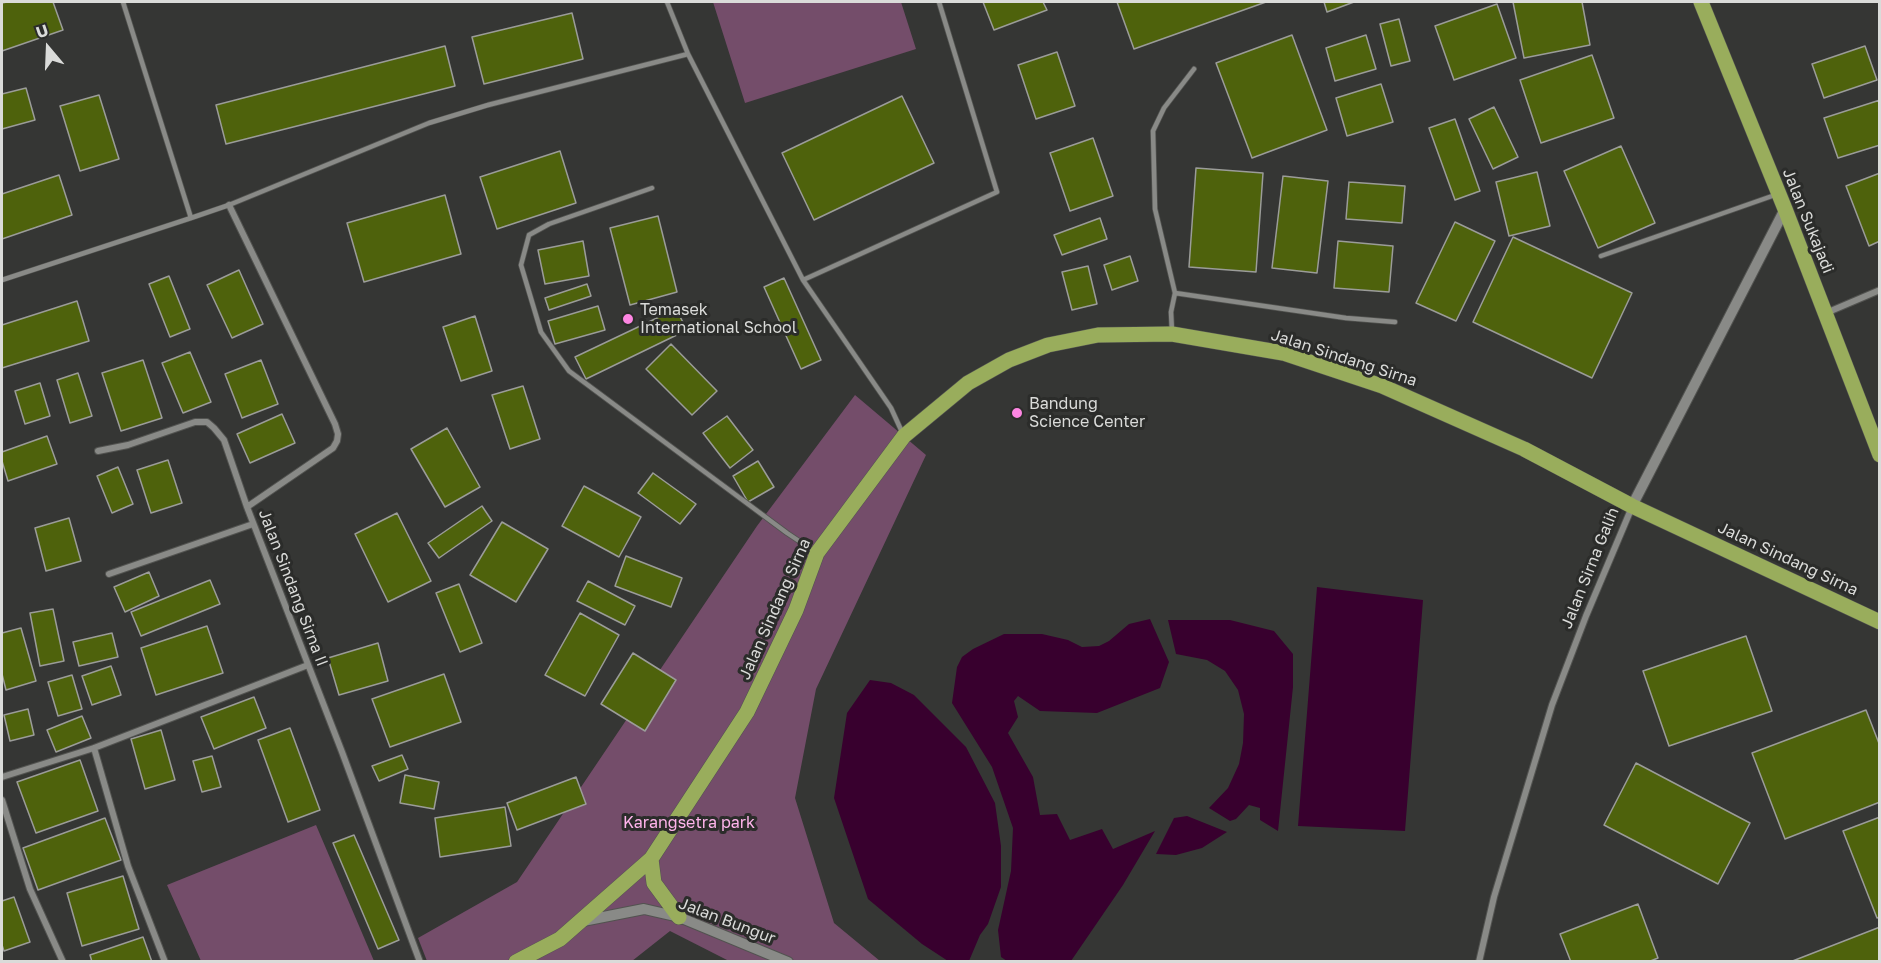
<!DOCTYPE html>
<html>
<head>
<meta charset="utf-8">
<style>
  body { margin:0 }
  #map { position:relative; width:1881px; height:963px; overflow:hidden; background:#353634; font-family:"Golos Text",sans-serif }
  canvas { display:block }
  .frame { position:absolute; inset:0; border:3px solid #dadbd9; pointer-events:none }
  .north { position:absolute; left:18px; top:18px; width:60px; height:60px; -webkit-text-stroke:4px #2b2c2a; paint-order:stroke; rotate:341deg; font-size:16px; font-weight:700; line-height:24px; text-align:center; color:#dadbd9 }
  .north::after { content:''; display:block; margin:auto; width:21px; height:27px; background:#dadbd9; clip-path:polygon(50% 0,100% 100%,50% 72%,0 100%) }
</style>
</head>
<body>
<div id="map">
<canvas width="1881" height="963"></canvas>
<div class="frame"></div>
<div class="north">U</div>
</div>
<script>
const context = document.querySelector('canvas').getContext('2d');
context.lineJoin = 'round';
function fill(path, color) {
  context.fillStyle = color;
  context.fill(path, 'evenodd');
}
function toPath(rows) {
  const path = new Path2D();
  for (const r of rows) {
    path.moveTo(r[0], r[1]);
    for (let i = 2; i < r.length; i += 2) path.lineTo(r[i], r[i + 1]);
  }
  return path;
}
function stroke(path, color, width, dash) {
  context.strokeStyle = color;
  context.lineWidth = width;
  context.lineCap = dash ? 'butt' : 'round';
  context.setLineDash(dash || []);
  context.stroke(path);
}
function drawText(font, color, halo, rows, align = 'center') {
  context.font = font + ' "Golos Text",sans-serif';
  context.lineWidth = 6;
  context.setLineDash([]);
  context.textBaseline = 'middle';
  context.strokeStyle = halo;
  context.fillStyle = color;
  for (const [text, x, y, turn = 0] of rows) {
    context.save();
    context.translate(x, y);
    context.rotate((+turn || 0) * Math.PI / 180);
    context.textAlign = isNaN(turn) ? turn : align;
    if (halo) context.strokeText(text, 0, 0);
    context.fillText(text, 0, 0);
    context.restore();
  }
}
const green = toPath([
  [713,2,901,2,916,49,745,103],
  [855,395,926,455,816,689,795,798,834,923,880,961,729,961,670,931,632,961,427,961,418,938,517,882,757,526],
  [316,825,374,961,201,961,167,885]
]);
const water = toPath([
  [1317,587,1423,600,1405,831,1298,826],
  [1150,619,1169,662,1160,688,1097,713,1040,711,1018,696,1014,701,1018,717,1008,733,1033,777,1040,815,1057,814,1070,840,1102,829,1113,849,1155,831,1123,885,1071,961,1007,961,1001,957,998,930,1011,871,1013,828,992,767,952,703,957,667,962,657,973,649,1004,634,1042,634,1068,640,1082,647,1099,646,1109,641,1129,624],
  [1168,620,1230,620,1274,631,1293,654,1293,687,1278,831,1260,820,1260,808,1249,805,1236,819,1230,821,1209,808,1228,788,1239,764,1243,743,1244,714,1238,690,1225,671,1207,660,1176,654],
  [870,680,891,683,914,695,966,747,995,803,1001,846,1001,887,988,924,980,935,969,961,948,961,922,944,868,899,834,798,847,713],
  [1187,816,1227,832,1202,848,1176,855,1156,854,1174,818]
]);
const building = toPath([
  [7,2,53,2,63,30,2,51,2,3,7,2],
  [983,2,1043,2,1047,10,994,30,983,2],
  [1117,2,1266,2,1134,49,1117,2],
  [1324,2,1354,2,1327,12,1324,2],
  [1513,2,1582,2,1590,45,1524,58,1513,2],
  [1497,4,1516,58,1454,80,1435,26,1497,4],
  [572,13,583,59,484,84,472,37,572,13],
  [1399,19,1410,61,1391,66,1380,24,1399,19],
  [1292,35,1327,130,1252,158,1216,63,1292,35],
  [1366,35,1376,69,1335,81,1326,48,1366,35],
  [445,46,455,86,226,144,216,105,445,46],
  [1865,46,1877,80,1824,98,1812,64,1865,46],
  [1057,52,1075,106,1036,119,1018,65,1057,52],
  [1592,55,1614,118,1541,143,1520,80,1592,55],
  [1381,84,1393,122,1347,136,1336,98,1381,84],
  [26,88,35,120,2,129,2,94,26,88],
  [99,95,119,159,80,171,60,106,99,95],
  [902,96,934,163,814,220,782,153,902,96],
  [1880,100,1880,145,1838,158,1824,118,1880,100],
  [1494,107,1518,157,1493,169,1469,119,1494,107],
  [1455,119,1480,191,1455,200,1429,128,1455,119],
  [1093,138,1113,196,1070,211,1050,153,1093,138],
  [1621,146,1655,223,1598,248,1564,171,1621,146],
  [560,151,576,203,497,229,480,177,560,151],
  [1196,168,1263,173,1256,272,1189,267,1196,168],
  [1537,172,1550,226,1509,236,1496,182,1537,172],
  [1880,173,1880,241,1869,246,1846,186,1880,173],
  [59,175,72,215,2,239,2,194,59,175],
  [1283,176,1328,181,1317,273,1272,268,1283,176],
  [1349,182,1405,186,1402,223,1346,219,1349,182],
  [445,195,461,254,364,282,347,223,445,195],
  [658,216,677,292,630,305,610,228,658,216],
  [1100,218,1107,239,1062,255,1054,235,1100,218],
  [1455,222,1495,241,1456,321,1416,303,1455,222],
  [1513,237,1632,293,1592,378,1473,322,1513,237],
  [583,241,589,276,545,284,538,250,583,241],
  [1338,241,1393,246,1389,292,1334,288,1338,241],
  [1130,256,1138,281,1112,290,1104,265,1130,256],
  [1088,266,1097,304,1072,310,1062,272,1088,266],
  [239,270,263,324,232,338,207,285,239,270],
  [169,276,190,329,170,337,149,284,169,276],
  [784,278,821,360,801,369,764,287,784,278],
  [587,284,591,296,549,310,545,298,587,284],
  [77,301,89,341,2,368,2,325,77,301],
  [598,306,605,330,555,344,548,321,598,306],
  [676,309,687,330,586,379,575,357,676,309],
  [475,316,492,371,461,381,443,327,475,316],
  [671,344,717,391,692,415,646,369,671,344],
  [190,352,211,402,183,413,162,363,190,352],
  [143,360,162,418,121,431,102,373,143,360],
  [261,360,278,404,242,418,225,374,261,360],
  [78,373,92,416,70,423,57,380,78,373],
  [40,383,50,416,25,424,15,391,40,383],
  [523,386,540,439,510,449,492,395,523,386],
  [282,414,295,443,250,463,237,434,282,414],
  [727,416,753,450,730,468,703,433,727,416],
  [447,428,480,487,445,507,411,449,447,428],
  [47,436,57,464,8,481,2,461,2,452,47,436],
  [168,460,182,503,151,513,137,470,168,460],
  [758,461,774,487,748,502,733,476,758,461],
  [118,467,133,504,112,513,97,476,118,467],
  [653,473,696,504,680,524,638,493,653,473],
  [584,486,641,517,619,557,562,526,584,486],
  [482,506,492,521,439,558,428,543,482,506],
  [397,513,431,581,388,602,355,534,397,513],
  [69,518,81,561,46,571,35,528,69,518],
  [502,522,548,549,516,602,470,575,502,522],
  [626,556,682,578,671,607,615,586,626,556],
  [149,572,159,596,125,612,114,587,149,572],
  [210,580,220,604,141,636,131,612,210,580],
  [588,581,635,606,625,625,577,601,588,581],
  [459,584,482,643,460,652,436,593,459,584],
  [53,609,64,661,40,666,30,613,53,609],
  [580,613,619,635,585,696,545,675,580,613],
  [207,626,223,673,156,695,141,648,207,626],
  [21,628,36,681,6,690,2,674,2,633,21,628],
  [112,633,118,657,79,666,73,642,112,633],
  [1746,636,1772,711,1669,746,1643,671,1746,636],
  [378,643,388,681,339,695,328,658,378,643],
  [633,653,676,680,645,731,601,704,633,653],
  [111,666,121,695,92,705,82,676,111,666],
  [444,674,461,722,390,747,372,699,444,674],
  [72,675,82,709,58,716,48,682,72,675],
  [254,697,266,728,214,749,201,717,254,697],
  [28,709,34,735,10,741,4,715,28,709],
  [1866,710,1880,746,1880,802,1785,839,1752,753,1866,710],
  [82,716,91,738,56,752,47,730,82,716],
  [290,728,320,810,288,822,258,740,290,728],
  [161,730,175,780,145,789,131,739,161,730],
  [402,755,408,769,379,781,372,766,402,755],
  [212,756,221,787,202,792,193,761,212,756],
  [80,760,98,811,36,833,17,782,80,760],
  [1636,763,1750,823,1718,884,1604,825,1636,763],
  [405,775,439,782,434,809,400,803,405,775],
  [576,777,586,804,517,830,507,803,576,777],
  [505,807,511,846,440,857,435,818,505,807],
  [1880,817,1880,917,1877,918,1843,831,1880,817],
  [105,818,121,860,38,890,23,848,105,818],
  [354,835,399,940,378,949,333,843,354,835],
  [123,876,139,929,82,946,67,893,123,876],
  [14,897,30,942,4,951,2,945,2,901,14,897],
  [1638,904,1658,958,1648,962,1571,962,1560,934,1638,904],
  [1880,927,1880,962,1790,962,1880,927],
  [143,937,152,962,92,962,90,955,143,937]
]);
const service = toPath([
  [123,2,191,218,229,205,429,123,488,105,688,54],
  [667,2,688,54,803,280,891,408,902,432],
  [652,188,549,224,529,235,521,265,541,332,569,371,787,533,814,551],
  [1601,256,1775,195],
  [2,280,191,218],
  [803,280,997,192,939,2],
  [1175,293,1346,318,1395,322],
  [1172,332,1171,312,1175,293,1155,209,1153,131,1164,108,1194,69]
]);
const minor = toPath([
  [229,205,335,424,338,434,337,441,333,448,247,507,342,752,420,962],
  [1826,313,1880,290],
  [98,451,128,445,195,422,207,422,214,428,224,440,247,507],
  [109,574,253,524],
  [94,748,128,866,165,962],
  [2,777,94,748,308,665],
  [2,800,30,889,63,962],
  [1479,962,1494,897,1552,705,1586,616,1632,507]
]);
const tertiary = toPath([
  [1632,506,1785,209],
  [583,921,644,909,679,917,788,962]
]);
const primary = toPath([
  [1701,2,1785,209,1880,455],
  [651,859,654,883,679,917],
  [516,962,560,939,651,859,747,712,796,610,817,553,904,436,968,383,1009,360,1048,345,1098,335,1172,334,1283,353,1382,386,1524,449,1632,506,1880,622]
]);
const markers = [
  [628,319,6,"#fd86e2"],
  [1017,413,6,"#fd86e2"]
];
const streetNames = [
  ["Jalan Sukajadi",1808,221,68],
  ["Jalan Sindang Sirna",1344,358,18],
  ["Jalan Sindang Sirna",1788,559,25],
  ["Jalan Sirna Galih",1590,568,-68],
  ["Jalan Sindang Sirna II",293,588,69],
  ["Jalan Sindang Sirna",775,609,-66],
  ["Jalan Bungur",727,921,21]
];
const poiNames = [
  ["Temasek",640,310],
  ["International School",640,328],
  ["Bandung",1029,404],
  ["Science Center",1029,422]
];
const parkNames = [
  ["Karangsetra park",689,823]
];
fill(green, '#744d6a');
fill(water, '#38002e');
fill(building, '#4e620c');
stroke(building, '#9b9c99', 1.5);
stroke(service, '#525350', 6);
stroke(minor, '#525350', 8);
stroke(tertiary, '#525350', 12);
stroke(primary, '#525350', 16);
stroke(service, '#898a87', 4.5);
stroke(minor, '#898a87', 6);
stroke(tertiary, '#898a87', 10);
stroke(primary, '#99ad5c', 15);
for (const [x, y, r, color] of markers) {
  const dot = new Path2D();
  dot.arc(x, y, r, 0, 2 * Math.PI);
  context.fillStyle = color;
  context.fill(dot);
  stroke(dot, '#2b2c2a', 2);
}
drawText('16px', '#dadbd9', '#2b2c2a', streetNames);
drawText('16px', '#dadbd9', '#2b2c2a', poiNames, 'left');
drawText('16px', '#feb4eb', '#2b2c2a', parkNames);
</script>
</body>
</html>
